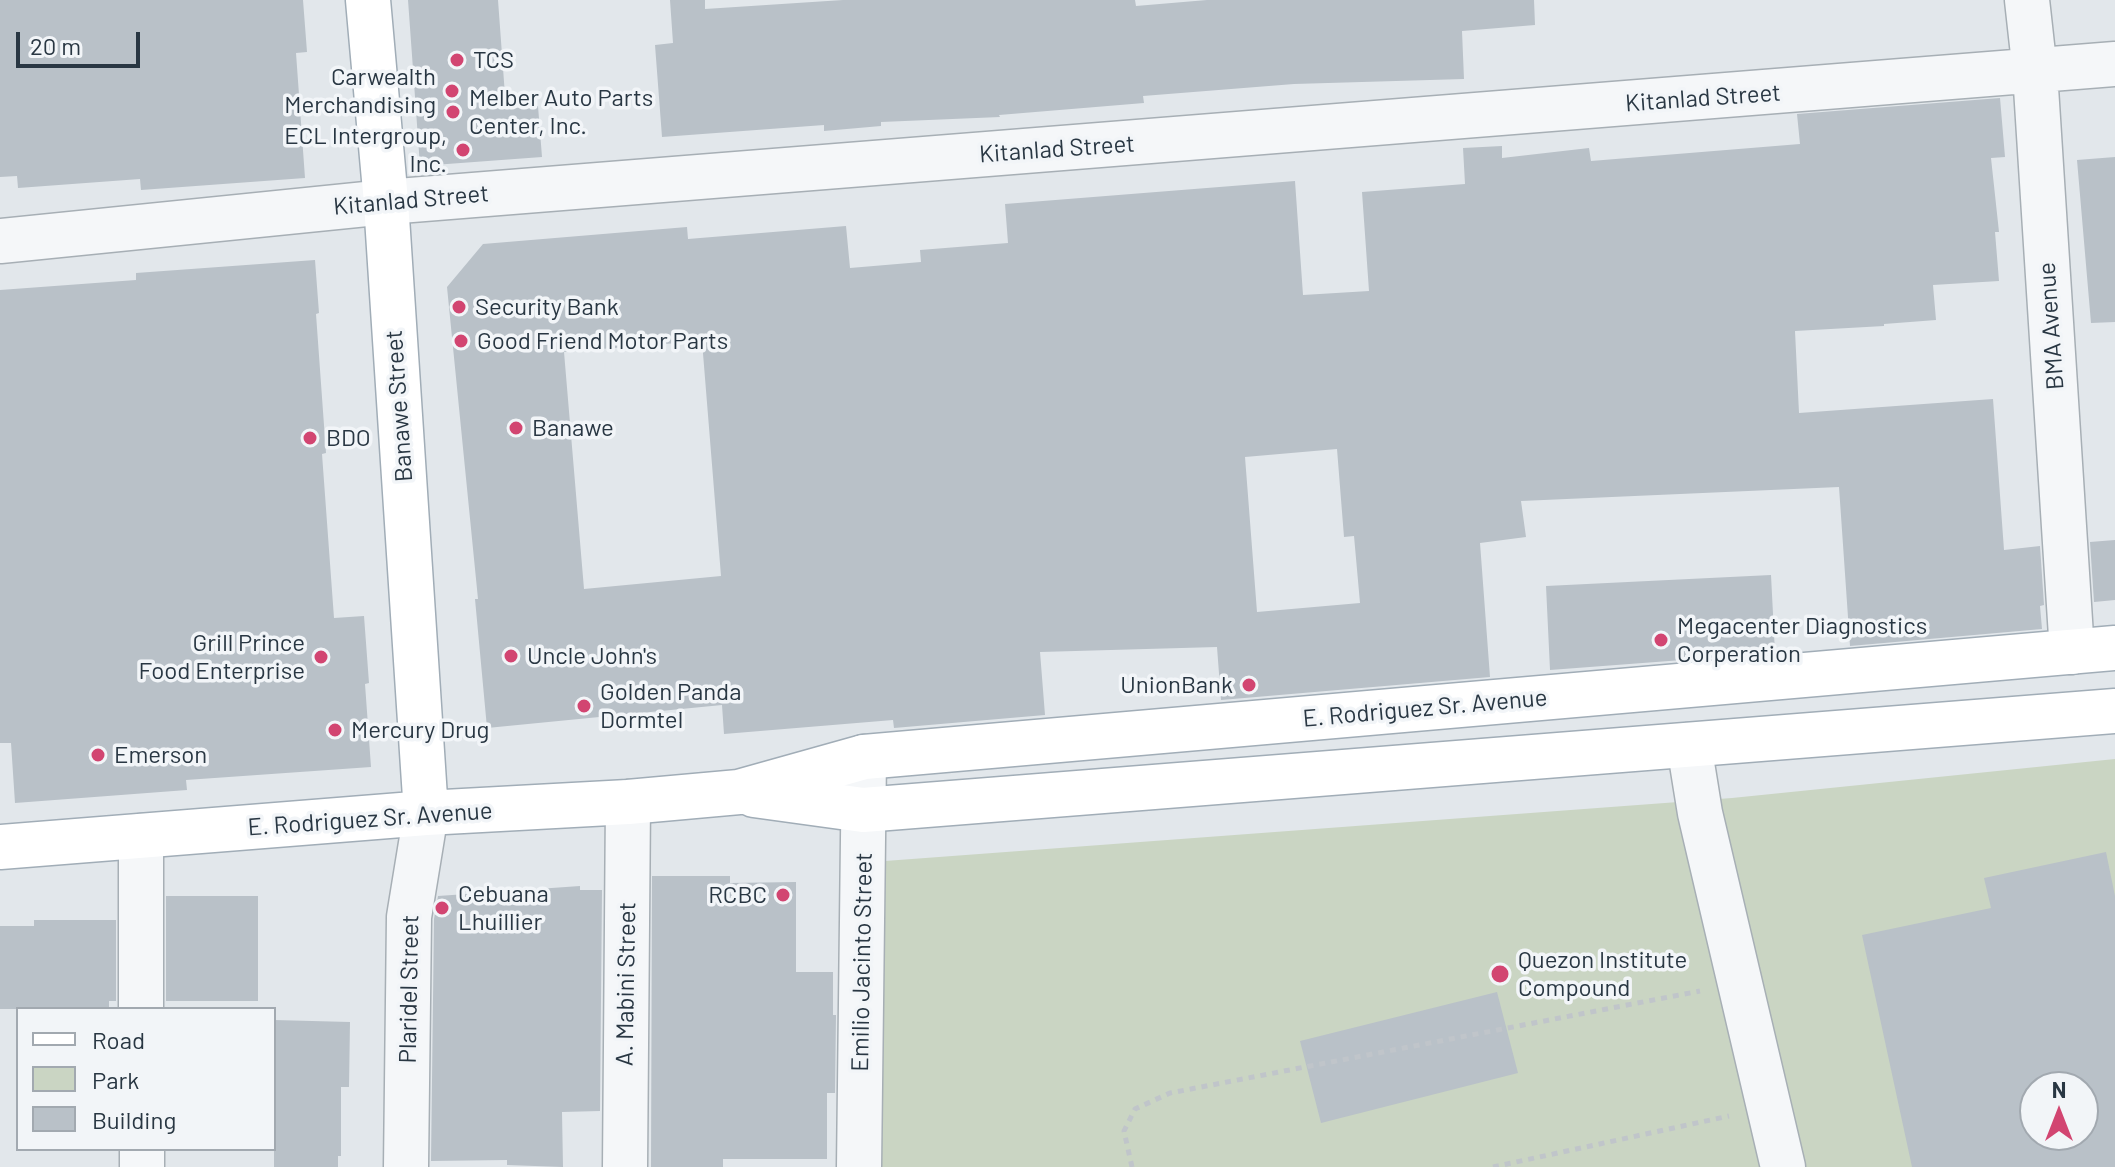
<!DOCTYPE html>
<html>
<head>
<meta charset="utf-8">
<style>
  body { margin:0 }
  #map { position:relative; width:2115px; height:1167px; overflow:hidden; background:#e2e7eb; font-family:Barlow,sans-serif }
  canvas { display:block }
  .legend { position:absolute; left:16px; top:1007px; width:260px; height:144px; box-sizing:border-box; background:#f2f5f8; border:2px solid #a2a9b0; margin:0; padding:10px 14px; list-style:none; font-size:24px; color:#293743 }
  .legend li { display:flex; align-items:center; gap:16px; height:40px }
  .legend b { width:40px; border:2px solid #a2a9b0 }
  .north { position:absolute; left:2019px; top:1071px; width:80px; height:80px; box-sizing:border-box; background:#f2f5f8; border:2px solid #a2a9b0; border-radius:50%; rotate:0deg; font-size:22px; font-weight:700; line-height:32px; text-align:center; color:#293743 }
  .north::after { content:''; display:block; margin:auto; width:28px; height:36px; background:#d24571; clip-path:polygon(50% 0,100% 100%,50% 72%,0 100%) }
  .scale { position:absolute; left:16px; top:32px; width:124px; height:36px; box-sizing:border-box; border:4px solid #293743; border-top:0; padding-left:10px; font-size:24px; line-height:28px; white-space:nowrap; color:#293743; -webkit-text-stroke:6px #f2f5f8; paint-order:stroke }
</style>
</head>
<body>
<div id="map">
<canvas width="2115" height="1167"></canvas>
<ul class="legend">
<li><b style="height:10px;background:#fff"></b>Road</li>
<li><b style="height:22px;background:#cad5c3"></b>Park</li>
<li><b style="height:22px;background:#b9c1c8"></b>Building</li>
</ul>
<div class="north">N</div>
<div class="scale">20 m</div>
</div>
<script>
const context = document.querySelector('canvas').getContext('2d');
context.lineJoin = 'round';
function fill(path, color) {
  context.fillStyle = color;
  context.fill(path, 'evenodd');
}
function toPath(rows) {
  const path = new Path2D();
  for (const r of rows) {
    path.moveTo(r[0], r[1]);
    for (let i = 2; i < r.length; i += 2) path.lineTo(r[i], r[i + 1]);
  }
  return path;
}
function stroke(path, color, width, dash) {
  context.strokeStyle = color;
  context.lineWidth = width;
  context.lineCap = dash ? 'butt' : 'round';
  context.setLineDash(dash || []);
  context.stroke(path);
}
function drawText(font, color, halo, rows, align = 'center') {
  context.font = font + ' Barlow,sans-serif';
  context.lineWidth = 7;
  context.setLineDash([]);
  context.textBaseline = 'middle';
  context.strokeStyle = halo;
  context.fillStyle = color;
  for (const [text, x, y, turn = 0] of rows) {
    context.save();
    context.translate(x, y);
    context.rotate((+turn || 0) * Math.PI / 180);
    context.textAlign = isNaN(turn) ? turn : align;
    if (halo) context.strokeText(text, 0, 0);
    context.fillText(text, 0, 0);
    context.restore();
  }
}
const green = toPath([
  [2115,759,2115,1167,881,1167,885,861,1732,798],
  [2035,1087,2083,1087,2083,1135,2035,1135]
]);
const building = toPath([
  [0,0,303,0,307,52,296,53,305,178,141,190,140,179,18,188,17,176,0,177],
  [408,0,498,0,506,109,538,106,542,157,420,166],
  [670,0,705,0,705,9,843,0,1135,0,1136,6,1207,0,1534,0,1535,25,1462,31,1464,79,1294,84,1143,96,1144,103,999,115,1000,117,881,122,881,126,824,131,824,125,662,137,655,45,673,43],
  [2000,98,2005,157,1991,158,1999,232,1995,232,1999,281,1933,285,1936,320,1884,324,1884,326,1795,331,1799,413,1993,399,2004,550,2040,546,2044,605,2040,606,2042,629,1850,646,1839,487,1521,501,1526,537,1480,543,1490,677,1221,700,1217,647,1040,652,1045,715,894,728,893,720,724,734,722,705,487,728,475,599,478,599,447,287,483,244,687,227,688,239,846,226,850,268,921,262,920,250,1008,243,1005,204,1295,181,1303,295,1369,291,1362,192,1465,184,1463,148,1502,146,1502,158,1589,148,1591,161,1800,144,1797,114],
  [702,341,721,576,584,589,564,352],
  [1337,449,1344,537,1354,536,1360,603,1257,612,1245,457],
  [2115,157,2115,322,2091,323,2077,160],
  [315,260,319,313,316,314,326,453,322,454,334,618,364,616,369,683,365,684,371,767,186,780,187,790,15,803,11,743,0,743,0,290,136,280,136,273],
  [2115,540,2115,600,2094,602,2090,542],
  [1771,575,1775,653,1550,670,1546,586],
  [2106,852,2115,896,2115,1167,1912,1167,1862,935,1991,908,1984,878],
  [2035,1087,2083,1087,2083,1135,2035,1135],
  [652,876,730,876,730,883,796,882,796,972,833,972,833,1015,836,1015,835,1093,827,1093,827,1159,723,1159,723,1167,651,1167],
  [580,886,580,890,602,890,600,1111,562,1112,563,1167,507,1165,507,1160,431,1161,434,919,438,896],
  [166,896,258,896,258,1001,166,1001],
  [34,920,116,920,116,1001,109,1001,109,1009,0,1009,0,926,34,926],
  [1497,992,1518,1073,1321,1123,1300,1041],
  [274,1020,350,1022,349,1087,341,1087,341,1156,338,1156,338,1167,274,1167]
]);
const path = toPath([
  [1132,1167,1124,1131,1135,1109,1170,1093,1700,991],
  [1493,1167,1729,1116]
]);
const minor = toPath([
  [2027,0,2035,72,2072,652],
  [0,241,386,202,2115,64],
  [1689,745,1700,813,1783,1167],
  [141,836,141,1009],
  [142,1149,142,1167],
  [406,1167,409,917,426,813],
  [625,1167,628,802],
  [859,1167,864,757]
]);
const major = toPath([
  [368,0,386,202,426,813],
  [754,795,863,810,2115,711],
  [0,847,426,813,628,802,739,792,864,757,2115,648]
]);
const markers = [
  [457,60,8,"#d24571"],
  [452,91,8,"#d24571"],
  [453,112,8,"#d24571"],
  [463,150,8,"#d24571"],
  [459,307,8,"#d24571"],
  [461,341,8,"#d24571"],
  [516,428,8,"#d24571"],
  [310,438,8,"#d24571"],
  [1661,640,8,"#d24571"],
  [511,656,8,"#d24571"],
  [321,657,8,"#d24571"],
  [1249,685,8,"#d24571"],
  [584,706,8,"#d24571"],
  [335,730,8,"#d24571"],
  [98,755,8,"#d24571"],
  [783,895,8,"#d24571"],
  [442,908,8,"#d24571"],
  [1500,974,10,"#d24571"]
];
const poiNames = [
  ["TCS",473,60],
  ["Carwealth",436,77,"right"],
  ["Merchandising",436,105,"right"],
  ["Melber Auto Parts",469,98],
  ["Center, Inc.",469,126],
  ["ECL Intergroup,",447,136,"right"],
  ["Inc.",447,164,"right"],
  ["Security Bank",475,307],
  ["Good Friend Motor Parts",477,341],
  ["Banawe",532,428],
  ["BDO",326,438],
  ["Megacenter Diagnostics",1677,626],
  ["Corperation",1677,654],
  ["Grill Prince",305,643,"right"],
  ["Food Enterprise",305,671,"right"],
  ["Uncle John's",527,656],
  ["UnionBank",1233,685,"right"],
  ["Golden Panda",600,692],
  ["Dormtel",600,720],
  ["Mercury Drug",351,730],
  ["Emerson",114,755],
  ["Cebuana",458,894],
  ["Lhuillier",458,922],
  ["RCBC",767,895,"right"],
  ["Quezon Institute",1518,960],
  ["Compound",1518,988]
];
const streetNames = [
  ["Kitanlad Street",1703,98,-4],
  ["Kitanlad Street",1057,149,-4],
  ["Kitanlad Street",411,200,-5],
  ["BMA Avenue",2051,326,-94],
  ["Banawe Street",399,406,-94],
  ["E. Rodriguez Sr. Avenue",1425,708,-5],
  ["E. Rodriguez Sr. Avenue",370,819,-4],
  ["Emilio Jacinto Street",862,962,-89],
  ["A. Mabini Street",626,984,-89],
  ["Plaridel Street",409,989,-89]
];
fill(green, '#cad5c3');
fill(building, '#b9c1c8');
stroke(minor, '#a7afb5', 47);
stroke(major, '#a1adb7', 47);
stroke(path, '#c0c5ca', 5, [6, 6]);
stroke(minor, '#f5f7f9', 44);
stroke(major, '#fff', 44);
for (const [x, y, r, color] of markers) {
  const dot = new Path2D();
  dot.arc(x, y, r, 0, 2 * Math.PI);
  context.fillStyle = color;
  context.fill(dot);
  stroke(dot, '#f2f5f8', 3);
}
drawText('24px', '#293743', '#f2f5f8', poiNames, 'left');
drawText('24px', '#293743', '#f2f5f8', streetNames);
</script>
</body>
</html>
